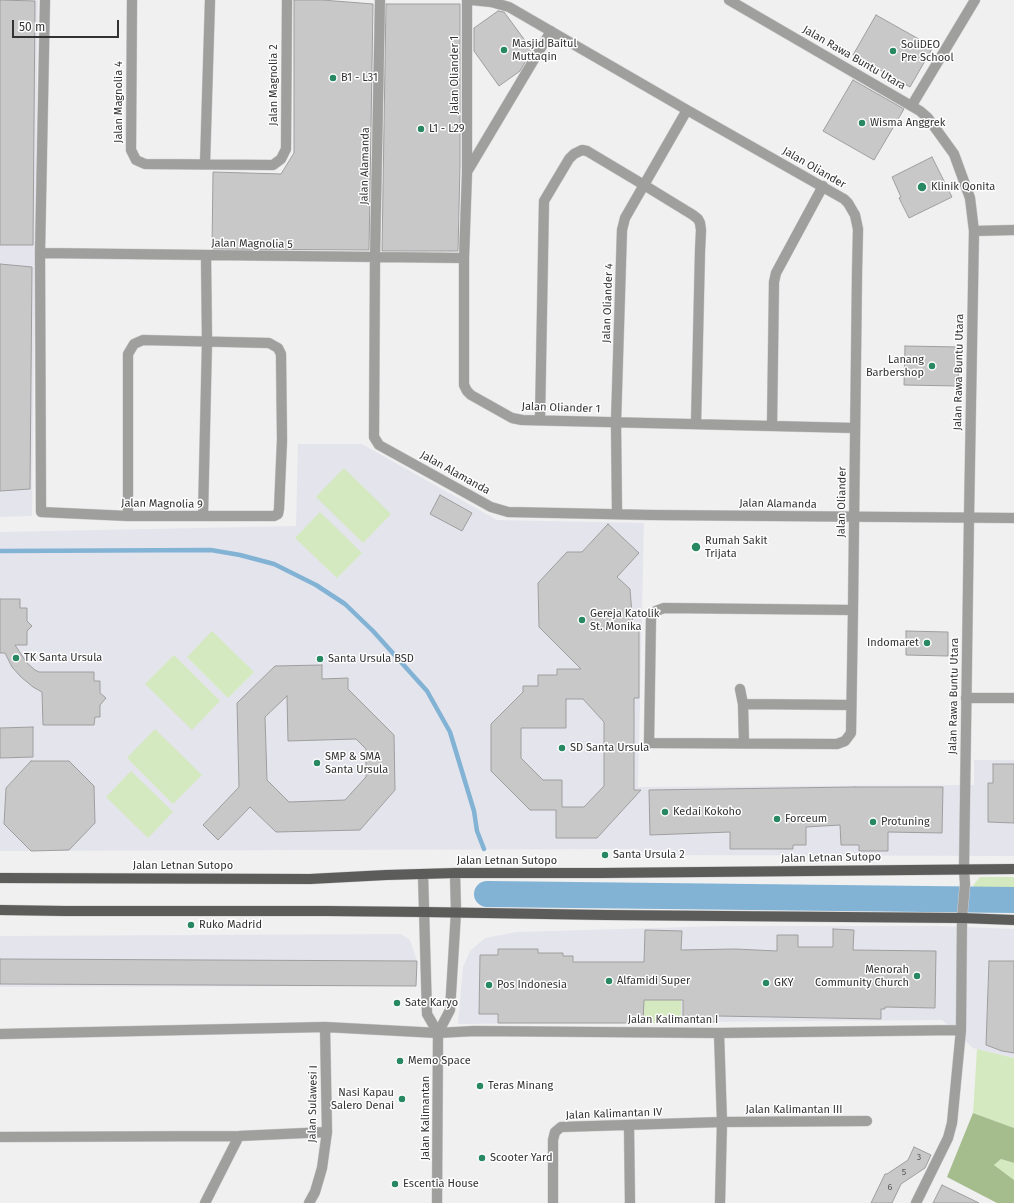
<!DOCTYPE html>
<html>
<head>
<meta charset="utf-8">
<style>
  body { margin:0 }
  #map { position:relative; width:1014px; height:1203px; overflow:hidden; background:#f0f0f1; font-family:"Fira Sans",sans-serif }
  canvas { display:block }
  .scale { position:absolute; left:12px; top:20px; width:107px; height:18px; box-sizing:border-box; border:2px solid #323233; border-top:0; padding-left:5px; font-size:12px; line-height:14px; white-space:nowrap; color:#323233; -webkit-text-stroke:3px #fefeff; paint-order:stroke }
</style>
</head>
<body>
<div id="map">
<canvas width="1014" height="1203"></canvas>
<div class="scale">50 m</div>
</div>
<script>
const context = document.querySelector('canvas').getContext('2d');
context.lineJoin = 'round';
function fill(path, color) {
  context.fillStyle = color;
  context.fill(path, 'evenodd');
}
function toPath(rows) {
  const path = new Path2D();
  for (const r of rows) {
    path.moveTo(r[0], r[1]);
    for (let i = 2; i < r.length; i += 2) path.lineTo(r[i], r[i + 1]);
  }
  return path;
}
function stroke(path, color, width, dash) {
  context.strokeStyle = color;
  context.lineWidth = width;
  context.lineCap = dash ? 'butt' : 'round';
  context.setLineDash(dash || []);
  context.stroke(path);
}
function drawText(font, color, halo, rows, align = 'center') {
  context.font = font + ' "Fira Sans",sans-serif';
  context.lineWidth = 3;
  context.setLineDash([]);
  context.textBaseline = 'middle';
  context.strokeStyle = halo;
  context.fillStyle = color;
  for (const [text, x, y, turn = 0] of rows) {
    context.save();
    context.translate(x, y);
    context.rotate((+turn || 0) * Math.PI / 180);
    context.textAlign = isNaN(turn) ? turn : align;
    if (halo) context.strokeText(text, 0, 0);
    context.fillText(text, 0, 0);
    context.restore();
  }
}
const built = toPath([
  [0,0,38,0,32,516,0,517],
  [298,444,362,444,497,520,644,523,638,787,974,785,974,760,1014,760,1014,856,651,855,636,849,0,851,0,532,296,526],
  [723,926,939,926,1014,929,1014,1058,973,1048,942,1020,458,1024,463,967,470,951,485,938,516,932],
  [401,934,410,940,417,961,416,986,0,987,0,936]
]);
const green = toPath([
  [344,468,391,514,363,543,316,497],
  [320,512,362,553,337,578,295,538],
  [212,631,254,672,228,698,187,657],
  [174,655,220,701,192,730,145,684],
  [155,729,202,775,173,804,127,758],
  [131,771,173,812,148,838,106,797],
  [980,877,1014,877,1014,888,981,888,980,903,1014,904,1014,912,977,911,971,905,971,893,974,884],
  [644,1000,681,1000,681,1023,643,1023],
  [977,1049,1014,1058,1014,1128,973,1113],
  [1001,1159,1014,1163,1014,1180,994,1165]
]);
const forest = toPath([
  [973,1113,1014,1128,1014,1163,1001,1159,994,1165,1014,1180,1014,1203,997,1203,947,1177]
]);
const water = toPath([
  [981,888,1014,888,1014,904,980,903]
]);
const stream = toPath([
  [0,551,211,550,240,555,274,564,316,585,345,604,373,631,427,691,450,732,474,811,477,831,484,849]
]);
const river = toPath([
  [487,894,1014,900]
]);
const building = toPath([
  [0,0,35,1,33,245,0,245,0,0],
  [294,0,322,0,373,4,369,250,212,249,213,172,281,174,294,153,294,0],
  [386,4,460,4,460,164,458,251,382,251,386,4],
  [498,11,504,12,532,50,520,71,499,86,474,51,474,28,498,11],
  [876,15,933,47,910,87,853,55,876,15],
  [853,80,904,109,874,160,823,131,853,80],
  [932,157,952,197,909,218,899,198,901,197,892,177,932,157],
  [0,264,32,267,30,489,0,491,0,264],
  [905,346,959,347,958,386,904,385,905,346],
  [440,495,472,513,462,531,430,514,440,495],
  [608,524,639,553,617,577,630,589,633,627,639,627,639,698,634,698,634,790,641,790,597,838,556,838,556,810,530,810,491,771,491,724,523,692,523,686,538,686,538,675,557,675,557,669,581,669,539,627,538,583,567,552,582,552,608,524],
  [566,699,583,699,604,722,604,786,584,807,562,807,562,780,543,780,521,758,521,728,566,728,566,699],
  [0,599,20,599,20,608,27,608,27,621,32,626,27,631,27,645,15,645,27,663,35,670,39,672,94,672,94,681,100,681,100,693,106,698,100,705,100,717,95,717,94,725,43,725,42,692,33,687,21,677,12,667,5,653,0,653,0,599],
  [906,631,948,632,948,656,906,655,906,631],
  [322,665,322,679,348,678,348,689,394,735,395,790,360,830,276,832,250,807,218,840,203,825,239,787,237,703,275,666,322,665],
  [287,696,288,741,356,739,366,749,366,777,345,800,289,802,267,780,265,717,287,696],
  [33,727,33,757,0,758,0,728,33,727],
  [31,761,69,761,94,786,95,823,69,850,31,851,4,824,6,788,31,761],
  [993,764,1014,764,1014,823,988,822,988,783,993,783,993,764],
  [855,787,943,787,942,833,888,832,888,851,859,851,859,845,841,845,840,825,806,827,806,845,793,845,793,849,730,849,730,832,650,835,649,790,855,787],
  [833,929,854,930,853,950,936,951,935,1008,885,1007,885,1009,881,1009,881,1019,717,1016,717,1022,683,1022,683,1000,644,1000,643,1023,498,1023,498,1014,479,1014,480,955,498,955,498,949,538,949,538,953,563,953,563,956,573,956,573,962,644,962,645,930,682,931,681,950,735,949,777,951,777,935,798,935,798,947,833,947,833,929],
  [0,959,417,961,416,986,0,984,0,959],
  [989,961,1014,961,1014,1053,1002,1051,986,1045,989,961],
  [914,1147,931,1155,925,1168,901,1184,892,1203,871,1203,885,1174,887,1174,908,1160,914,1147],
  [942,1185,979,1203,933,1203,942,1185]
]);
const minor = toPath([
  [45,0,40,253,41,512,128,516,274,516,278,514,279,509,282,440,281,354,278,348,269,343,143,340,134,344,128,354,128,516],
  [132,0,131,150,136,160,145,164,273,165,281,159,286,149,287,0],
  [380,0,375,257,374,437,379,445,491,507,508,512,652,515,1014,518],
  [467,0,467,173,464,258,464,385,467,391,471,395,512,418,522,420,855,428],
  [471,0,491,2,509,7,687,110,844,199,848,203,855,215,858,229,857,274,853,610,851,733,845,741,837,744,649,743,651,617,656,611,664,608,853,610],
  [912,105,975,0],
  [205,164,210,0],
  [467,172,551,31],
  [40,253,464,258],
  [540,420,544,201,569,159,574,154,582,150,587,151,644,185,693,215,698,219,700,223,701,230,700,251,696,424],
  [772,426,774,282,776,273,823,186],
  [617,514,616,422,622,230,625,218,687,110],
  [203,516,207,342,206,255],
  [740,689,743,704,744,743],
  [966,698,1014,698],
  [743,704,851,705],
  [719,1033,722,1122,720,1203],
  [0,1034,325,1027,438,1033,474,1031,719,1033,961,1030],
  [629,1126,630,1203],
  [0,1137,239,1136,327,1132],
  [205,1203,239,1136],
  [309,1203,315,1192,322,1168,327,1132,325,1027],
  [553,1203,553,1140,555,1132,561,1127,722,1122,867,1121],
  [916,1203,948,1138,952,1123,961,1030,962,918,965,884,964,869]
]);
const tertiary = toPath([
  [729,0,920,111,928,118,954,154,970,198,974,231,969,517,964,869],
  [974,231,1014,230],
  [423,874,427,1014,438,1033],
  [437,1203,438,1033,450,1010,456,912,455,873]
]);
const primary = toPath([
  [0,878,310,879,386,875,455,873,601,873,1014,869],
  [0,910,65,911,327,911,424,912,605,915,962,918,1014,920]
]);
const markers = [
  [504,50,4,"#278861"],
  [893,51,4,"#278861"],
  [333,78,4,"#278861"],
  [862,123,4,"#278861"],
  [421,129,4,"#278861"],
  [922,187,5,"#278861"],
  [932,366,4,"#278861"],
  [696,547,5,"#278861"],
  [582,620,4,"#278861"],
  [927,643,4,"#278861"],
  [16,658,4,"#278861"],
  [320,659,4,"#278861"],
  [562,748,4,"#278861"],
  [317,763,4,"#278861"],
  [665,812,4,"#278861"],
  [777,819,4,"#278861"],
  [873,822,4,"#278861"],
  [605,855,4,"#278861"],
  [191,925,4,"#278861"],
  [917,976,4,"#278861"],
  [609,981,4,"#278861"],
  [766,983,4,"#278861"],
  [489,985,4,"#278861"],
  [397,1003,4,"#278861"],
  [400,1061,4,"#278861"],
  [480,1086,4,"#278861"],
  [402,1099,4,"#278861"],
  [482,1158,4,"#278861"],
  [395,1184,4,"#278861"]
];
const numberNames = [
  ["3",919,1157],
  ["5",904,1172],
  ["6",890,1187]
];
const poiNames = [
  ["Masjid Baitul",512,44],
  ["Muttaqin",512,57],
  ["SoliDEO",901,45],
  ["Pre School",901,58],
  ["B1 - L31",341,78],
  ["Wisma Anggrek",870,123],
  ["L1 - L29",429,129],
  ["Klinik Qonita",931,187],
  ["Lanang",924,360,"right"],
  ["Barbershop",924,373,"right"],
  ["Rumah Sakit",705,541],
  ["Trijata",705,554],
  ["Gereja Katolik",590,614],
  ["St. Monika",590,627],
  ["Indomaret",919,643,"right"],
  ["TK Santa Ursula",24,658],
  ["Santa Ursula BSD",328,659],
  ["SD Santa Ursula",570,748],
  ["SMP & SMA",325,757],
  ["Santa Ursula",325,770],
  ["Kedai Kokoho",673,812],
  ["Forceum",785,819],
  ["Protuning",881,822],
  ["Santa Ursula 2",613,855],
  ["Ruko Madrid",199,925],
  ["Menorah",909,970,"right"],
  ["Community Church",909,983,"right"],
  ["Alfamidi Super",617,981],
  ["GKY",774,983],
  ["Pos Indonesia",497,985],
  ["Sate Karyo",405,1003],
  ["Memo Space",408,1061],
  ["Teras Minang",488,1086],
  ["Nasi Kapau",394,1093,"right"],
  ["Salero Denai",394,1106,"right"],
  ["Scooter Yard",490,1158],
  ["Escentia House",403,1184]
];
const streetNames = [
  ["Jalan Rawa Buntu Utara",854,58,30],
  ["Jalan Oliander 1",455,75,-90],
  ["Jalan Magnolia 2",274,85,-90],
  ["Jalan Magnolia 4",119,102,-90],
  ["Jalan Alamanda",365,166,-89],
  ["Jalan Oliander",814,168,30],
  ["Jalan Magnolia 5",252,244,1],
  ["Jalan Oliander 4",608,303,-88],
  ["Jalan Rawa Buntu Utara",959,372,-89],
  ["Jalan Oliander 1",561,408,2],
  ["Jalan Alamanda",455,473,29],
  ["Jalan Oliander",842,502,-89],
  ["Jalan Magnolia 9",162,504,1],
  ["Jalan Alamanda",778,504,1],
  ["Jalan Rawa Buntu Utara",954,696,-89],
  ["Jalan Letnan Sutopo",831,858,-1],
  ["Jalan Letnan Sutopo",507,861],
  ["Jalan Letnan Sutopo",183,866],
  ["Jalan Kalimantan I",673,1020],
  ["Jalan Sulawesi I",313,1104,-89],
  ["Jalan Kalimantan III",794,1110],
  ["Jalan Kalimantan IV",614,1114,-2],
  ["Jalan Kalimantan",426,1118,-90]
];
fill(built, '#e4e4ed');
fill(green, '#d4e9bf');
fill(forest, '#a5bd8d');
fill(water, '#82b2d4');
stroke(stream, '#82b2d4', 4.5);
stroke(river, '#82b2d4', 26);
fill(building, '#c9c8c9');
stroke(building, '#9f9e9f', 1);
stroke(minor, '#cececf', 11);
stroke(tertiary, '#cececf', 11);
stroke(primary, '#cececf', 11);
stroke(minor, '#9f9f9e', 10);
stroke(tertiary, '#9f9f9e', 10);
stroke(primary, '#5c5c5b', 10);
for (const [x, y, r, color] of markers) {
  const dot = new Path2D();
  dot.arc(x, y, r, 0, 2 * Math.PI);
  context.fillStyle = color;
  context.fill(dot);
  stroke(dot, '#fefeff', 1.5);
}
drawText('9px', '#585858', null, numberNames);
drawText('11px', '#323233', '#fefeff', poiNames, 'left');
drawText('11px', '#323233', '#fefeff', streetNames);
</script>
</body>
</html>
